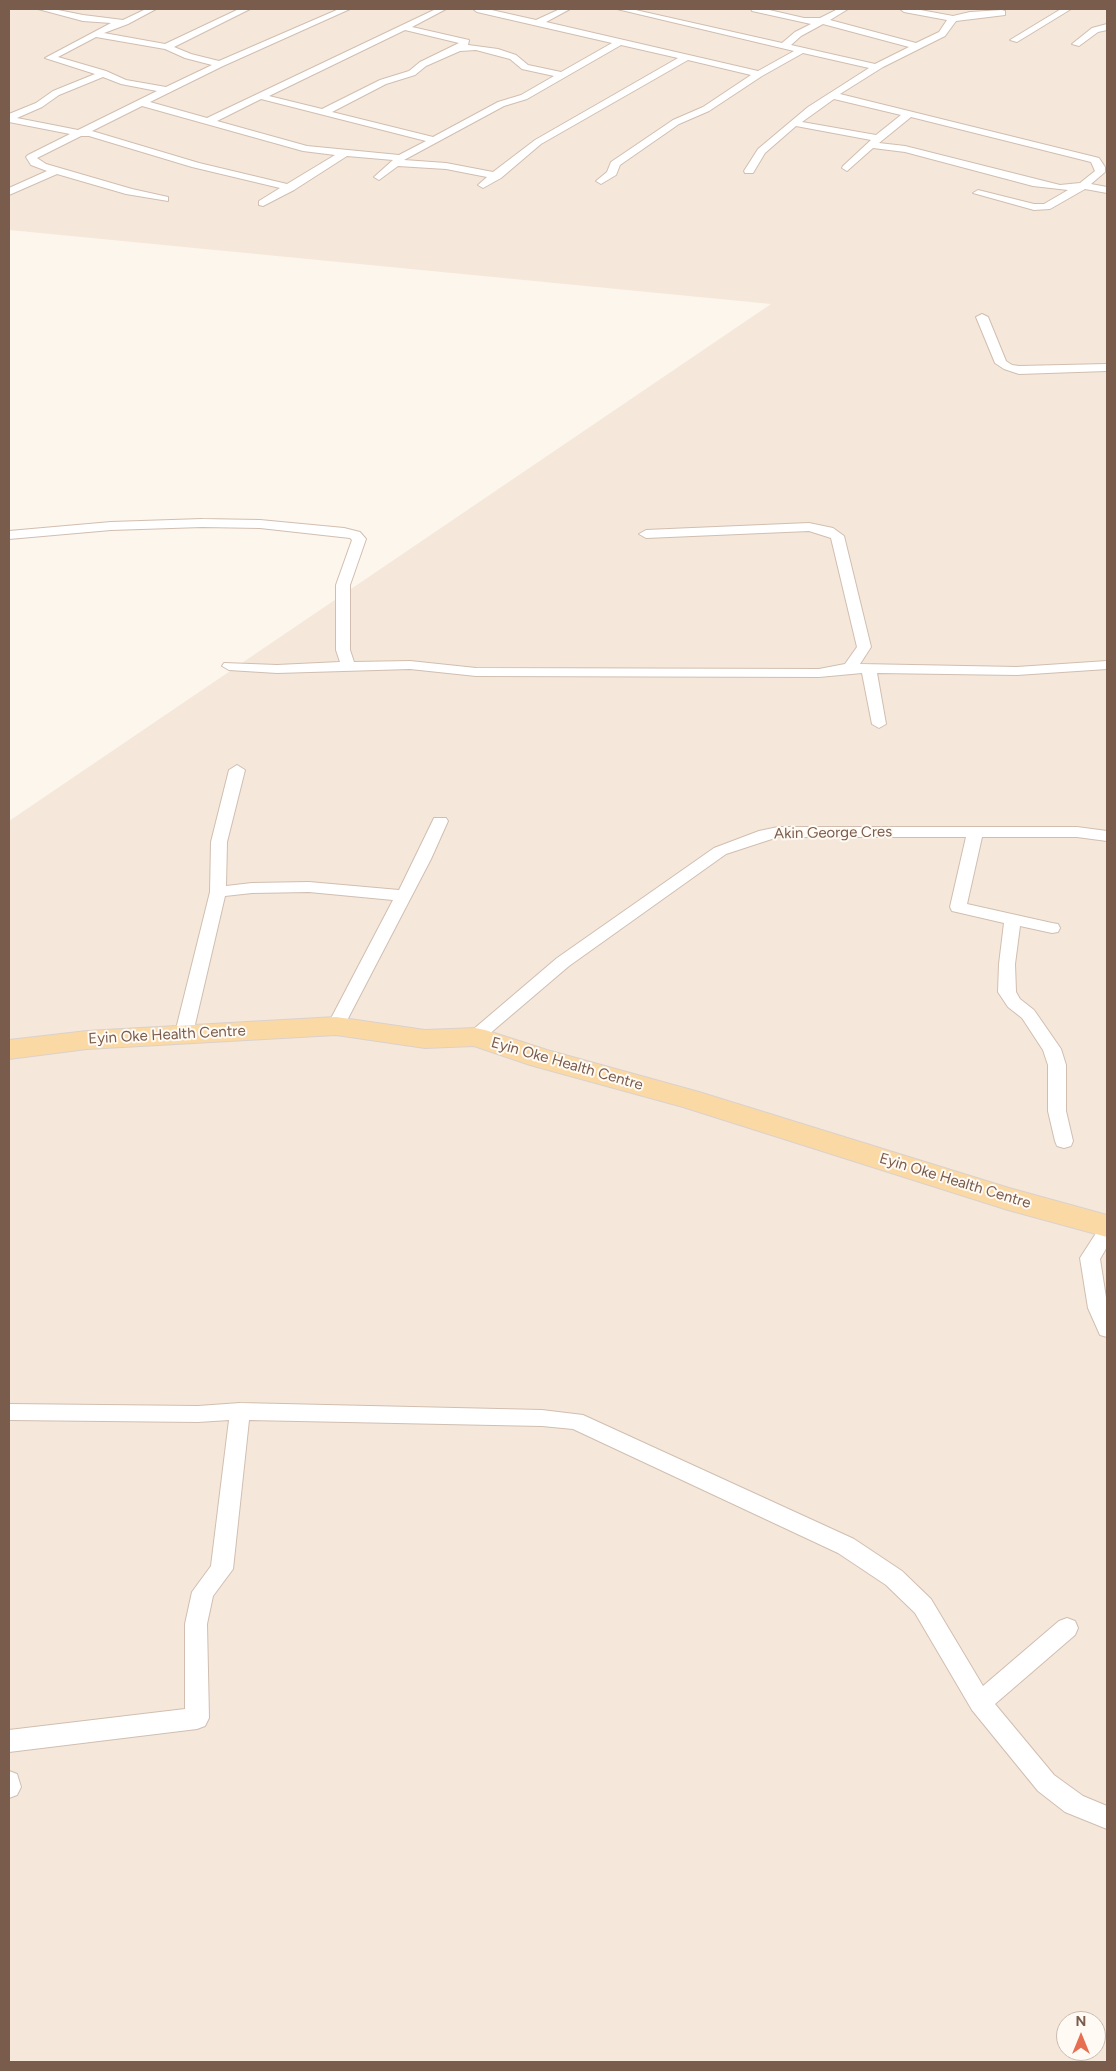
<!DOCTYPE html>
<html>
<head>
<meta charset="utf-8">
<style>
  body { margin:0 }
  #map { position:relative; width:1116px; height:2071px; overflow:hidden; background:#fdf6ec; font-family:Figtree,sans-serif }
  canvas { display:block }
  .frame { position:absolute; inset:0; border:10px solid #7a5c4d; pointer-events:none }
  .north { position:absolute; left:1056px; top:2011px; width:50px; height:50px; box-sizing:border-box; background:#fffaf3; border:1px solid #cabbb1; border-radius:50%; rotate:0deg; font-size:14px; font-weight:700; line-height:20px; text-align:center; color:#7a5c4d }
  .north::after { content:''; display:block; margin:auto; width:18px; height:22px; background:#e76f51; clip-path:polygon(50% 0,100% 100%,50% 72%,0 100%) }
</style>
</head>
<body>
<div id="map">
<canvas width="1116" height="2071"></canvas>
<div class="frame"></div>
<div class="north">N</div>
</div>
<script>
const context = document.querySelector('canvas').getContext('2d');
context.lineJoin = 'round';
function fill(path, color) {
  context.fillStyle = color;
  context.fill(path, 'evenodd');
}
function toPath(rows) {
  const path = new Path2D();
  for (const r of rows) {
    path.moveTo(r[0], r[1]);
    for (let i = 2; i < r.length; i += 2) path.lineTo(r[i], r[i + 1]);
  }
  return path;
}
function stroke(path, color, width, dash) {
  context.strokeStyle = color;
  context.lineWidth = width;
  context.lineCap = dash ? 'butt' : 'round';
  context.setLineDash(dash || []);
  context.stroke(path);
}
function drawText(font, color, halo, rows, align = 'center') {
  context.font = font + ' Figtree,sans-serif';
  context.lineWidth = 4;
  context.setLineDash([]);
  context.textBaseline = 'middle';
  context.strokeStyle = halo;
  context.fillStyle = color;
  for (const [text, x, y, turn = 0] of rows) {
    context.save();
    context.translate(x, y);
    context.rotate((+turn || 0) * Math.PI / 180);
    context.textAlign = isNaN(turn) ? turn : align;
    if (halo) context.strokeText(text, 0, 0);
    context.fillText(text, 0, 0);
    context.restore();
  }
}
const residential = toPath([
  [9,9,1107,9,1107,2062,9,2062,9,821,771,304,9,230],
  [1066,2021,1096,2021,1096,2051,1066,2051]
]);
const street = toPath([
  [38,9,53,9,83,15,123,20,146,9,156,9,128,24,104,33,165,44,239,9,250,9,174,47,191,54,219,61,339,9,350,9,223,66,150,102,207,118,436,9,446,9,412,27,469,40,468,45,498,49,516,55,528,65,561,72,612,43,477,12,473,9,487,9,536,20,560,9,570,9,546,22,758,71,794,51,617,9,631,9,782,43,795,32,811,24,752,11,751,9,765,9,804,18,820,18,838,9,848,9,830,20,916,43,939,32,947,20,904,12,900,9,915,9,953,16,970,12,1002,10,1005,11,1005,15,956,21,945,36,883,67,840,94,1099,158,1105,167,1105,172,1091,184,1107,187,1107,193,1085,189,1050,209,1034,210,973,193,978,190,1034,204,1044,204,1068,190,1033,186,905,152,873,148,847,171,842,168,843,166,871,140,796,126,765,153,753,173,745,173,744,171,758,149,808,107,869,68,803,53,762,76,709,111,679,124,620,165,616,175,601,184,596,181,607,172,611,162,673,120,703,107,751,75,688,60,541,144,501,178,483,188,478,185,487,177,446,169,398,166,379,180,374,177,393,160,347,156,294,190,263,206,259,205,259,201,280,188,192,167,89,136,81,136,37,158,46,164,132,189,168,197,168,201,126,194,57,174,9,195,9,188,47,171,31,165,26,157,28,155,70,134,9,122,9,114,36,103,53,91,95,74,45,58,111,23,83,21,38,9],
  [823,24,909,47,875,64,791,45,801,36,823,24],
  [405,30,459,43,420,62,409,71,380,80,322,109,269,96,405,30],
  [96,37,165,49,185,58,212,65,166,87,126,80,106,71,58,57,96,37],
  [621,45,678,58,535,140,493,172,446,163,404,160,504,106,527,99,621,45],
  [476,50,510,59,522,69,554,76,521,95,498,102,433,137,332,112,386,84,415,75,426,66,460,51,476,50],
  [103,77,121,84,157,91,78,130,17,118,42,107,59,95,103,77],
  [261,99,426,141,399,155,307,146,217,121,261,99],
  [834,99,901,115,876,135,802,122,834,99],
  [142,106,303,151,335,155,287,184,199,163,92,131,142,106],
  [911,117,1091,162,1095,171,1080,183,1060,185,905,146,879,143,911,117],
  [1061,9,1071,9,1017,42,1010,40,1061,9],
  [1107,24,1107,30,1098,32,1079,46,1072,44,1092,28,1107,24],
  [982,314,988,317,1006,361,1012,365,1019,366,1107,364,1107,371,1019,374,1004,369,995,363,976,317,982,314],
  [202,519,260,520,344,528,360,532,366,539,350,585,350,650,354,662,410,661,476,668,819,669,845,664,857,647,831,538,809,531,646,538,639,534,646,530,809,523,833,528,844,536,871,647,860,664,1017,667,1107,661,1107,669,1017,675,877,673,886,724,879,728,872,724,862,673,819,677,476,676,410,669,277,673,229,670,222,666,224,663,277,665,340,662,336,650,336,585,352,540,350,538,260,528,202,527,111,530,9,539,9,531,111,522,202,519],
  [237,765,245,770,227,842,226,886,252,883,309,882,399,890,434,818,446,818,448,821,431,859,342,1030,336,1032,330,1030,327,1026,393,900,309,892,252,893,225,896,193,1033,190,1037,184,1039,178,1037,175,1033,210,892,211,842,229,770,237,765],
  [778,827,1077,827,1107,831,1107,841,1077,837,982,837,967,904,1052,923,1058,924,1060,928,1058,932,1052,933,1020,926,1015,964,1016,992,1020,999,1034,1010,1061,1049,1066,1065,1066,1111,1073,1141,1071,1146,1064,1148,1057,1146,1055,1141,1048,1111,1048,1065,1043,1050,1022,1018,1008,1007,998,992,999,964,1004,923,952,911,950,907,966,837,778,837,726,854,569,966,481,1041,475,1043,469,1041,466,1037,469,1033,557,958,714,848,759,831,778,827],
  [1107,1225,1107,1247,1100,1259,1107,1304,1107,1337,1100,1335,1088,1308,1080,1258,1100,1227,1107,1225],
  [240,1403,542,1410,583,1415,854,1539,902,1571,931,1599,983,1686,1059,1621,1067,1618,1075,1621,1078,1628,1075,1635,995,1704,1054,1775,1083,1796,1107,1806,1107,1829,1065,1812,1038,1791,972,1710,915,1613,886,1585,838,1553,573,1429,542,1426,249,1420,233,1569,213,1596,207,1624,209,1718,205,1726,197,1729,9,1752,9,1730,185,1709,185,1624,192,1592,211,1566,229,1420,198,1422,9,1420,9,1404,198,1406,240,1403],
  [9,1771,17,1774,21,1787,17,1795,9,1798,9,1771]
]);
const primary = toPath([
  [336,1017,425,1030,475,1028,485,1030,547,1050,699,1092,1009,1188,1107,1215,1107,1237,1008,1210,683,1107,530,1065,474,1046,425,1048,336,1035,87,1049,9,1059,9,1040,87,1031,336,1017]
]);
const streetNames = [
  ["Akin George Cres",833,833,-1],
  ["Eyin Oke Health Centre",167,1035,-3],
  ["Eyin Oke Health Centre",567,1064,16],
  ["Eyin Oke Health Centre",955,1181,17]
];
fill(residential, '#f5e8da');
stroke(street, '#d1beb0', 2);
stroke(primary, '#dad1cd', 2);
fill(street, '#fff');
fill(primary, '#fbd9a5');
drawText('15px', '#7a5c4d', '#fffaf3', streetNames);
</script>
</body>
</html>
